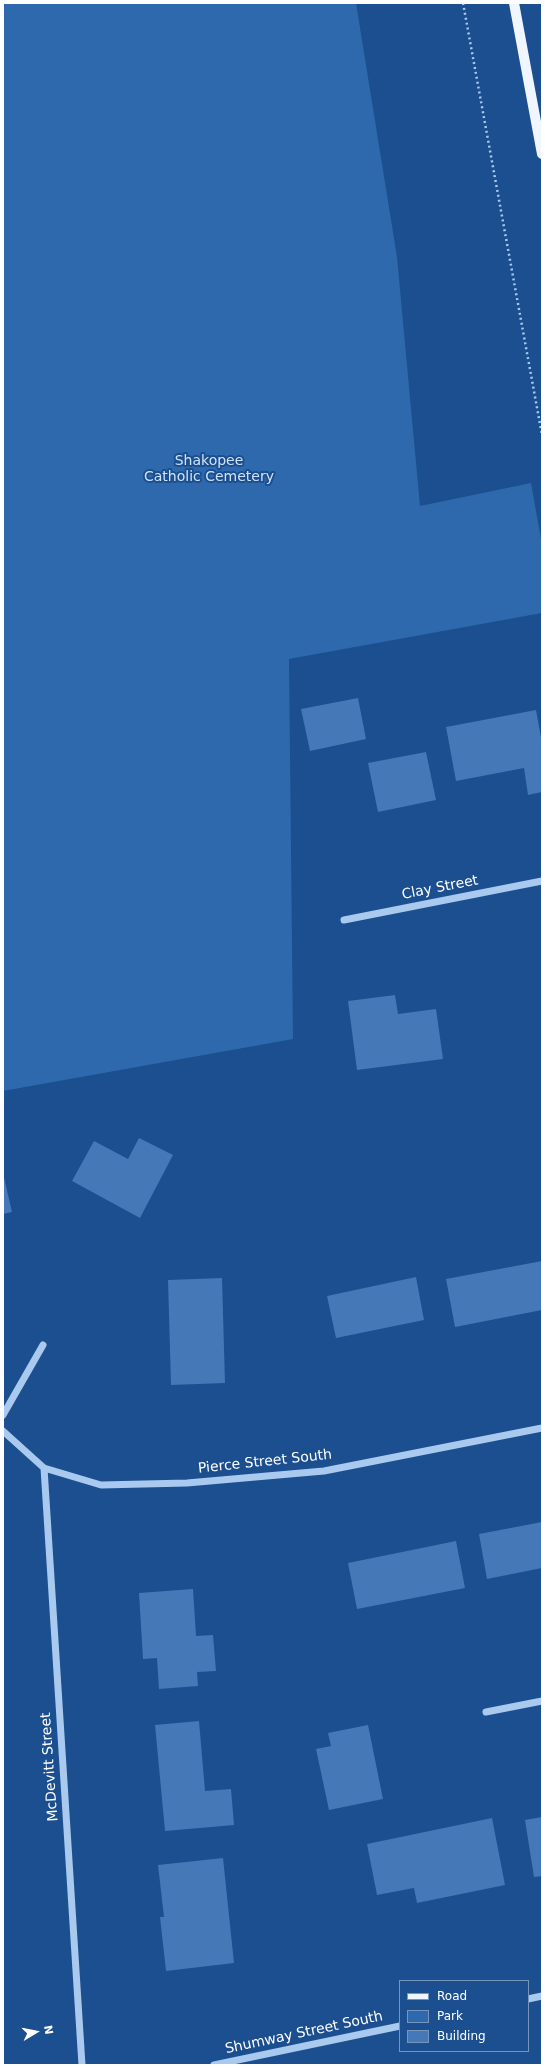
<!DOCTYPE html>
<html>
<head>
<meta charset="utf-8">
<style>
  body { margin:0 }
  #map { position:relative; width:545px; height:2068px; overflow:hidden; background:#1b4f8f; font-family:"DejaVu Sans",sans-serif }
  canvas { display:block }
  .frame { position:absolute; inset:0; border:4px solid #fff; pointer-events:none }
  .legend { position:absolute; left:399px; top:1980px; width:130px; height:72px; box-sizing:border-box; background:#1b4f8f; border:1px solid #7695bc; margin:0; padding:5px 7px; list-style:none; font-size:12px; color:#fff }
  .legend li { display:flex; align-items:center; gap:8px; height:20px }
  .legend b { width:20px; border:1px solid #7695bc }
  .north { position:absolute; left:16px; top:2012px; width:40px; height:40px; -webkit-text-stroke:3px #1b4f8f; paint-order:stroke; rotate:80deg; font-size:11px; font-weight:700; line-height:16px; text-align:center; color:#fff }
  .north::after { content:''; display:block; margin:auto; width:14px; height:18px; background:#fff; clip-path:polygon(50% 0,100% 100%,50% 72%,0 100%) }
</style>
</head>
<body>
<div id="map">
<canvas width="545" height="2068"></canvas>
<div class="frame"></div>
<ul class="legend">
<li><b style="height:5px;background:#f0f6ff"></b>Road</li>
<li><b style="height:11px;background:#2e69ad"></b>Park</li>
<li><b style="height:11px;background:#4478b7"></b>Building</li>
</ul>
<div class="north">N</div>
</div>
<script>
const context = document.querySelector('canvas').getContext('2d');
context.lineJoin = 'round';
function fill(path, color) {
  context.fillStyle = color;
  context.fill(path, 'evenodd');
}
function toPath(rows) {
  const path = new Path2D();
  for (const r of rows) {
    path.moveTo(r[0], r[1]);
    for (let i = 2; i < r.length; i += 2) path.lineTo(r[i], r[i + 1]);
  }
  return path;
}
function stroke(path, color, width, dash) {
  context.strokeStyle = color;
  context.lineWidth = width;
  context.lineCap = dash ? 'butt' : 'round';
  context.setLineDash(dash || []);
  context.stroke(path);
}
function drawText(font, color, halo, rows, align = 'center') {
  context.font = font + ' "DejaVu Sans",sans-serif';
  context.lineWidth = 4;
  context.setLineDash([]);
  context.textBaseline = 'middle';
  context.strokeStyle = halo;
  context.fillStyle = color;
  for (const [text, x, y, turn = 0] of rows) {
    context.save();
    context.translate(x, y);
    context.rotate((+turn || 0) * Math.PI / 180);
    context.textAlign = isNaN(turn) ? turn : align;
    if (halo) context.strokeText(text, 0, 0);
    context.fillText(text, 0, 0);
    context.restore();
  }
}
const green = toPath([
  [3,3,356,3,397,257,420,506,531,483,542,545,542,613,289,659,293,1039,3,1091]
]);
const building = toPath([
  [358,698,366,739,310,751,301,709],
  [536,710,542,743,542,792,528,795,524,768,456,781,446,727],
  [426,752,436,800,378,812,368,763],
  [395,995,398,1014,436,1009,443,1059,357,1070,348,1001],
  [139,1138,173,1155,140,1218,72,1181,94,1141,128,1159],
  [3,1173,12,1212,3,1214],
  [542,1261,542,1310,455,1327,446,1279],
  [416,1277,424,1320,336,1338,327,1296],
  [222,1278,225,1383,171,1385,168,1280],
  [542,1522,542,1568,487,1579,479,1534],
  [456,1541,465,1588,357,1609,348,1563],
  [193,1589,196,1636,213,1635,216,1671,197,1672,198,1686,159,1689,157,1658,143,1659,139,1593],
  [199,1721,205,1791,231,1789,234,1825,165,1831,155,1725],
  [368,1725,383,1799,329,1810,316,1749,331,1746,328,1733],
  [542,1817,542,1876,534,1877,525,1820],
  [492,1818,505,1885,417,1903,414,1888,377,1895,367,1844],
  [223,1858,234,1963,166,1971,160,1917,164,1917,158,1865]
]);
const path = toPath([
  [463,3,542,435]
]);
const minor = toPath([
  [344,920,542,881],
  [3,1415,43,1345],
  [3,1431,44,1468,101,1485,187,1483,324,1471,542,1428],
  [44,1468,82,2065],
  [486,1712,542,1701],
  [528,1999,542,1996],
  [214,2065,400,2026]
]);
const major = toPath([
  [514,3,542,154]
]);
const parkNames = [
  ["Shakopee",209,461],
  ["Catholic Cemetery",209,477]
];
const streetNames = [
  ["Clay Street",440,888,-11],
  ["Pierce Street South",265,1462,-6],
  ["McDevitt Street",50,1767,-94],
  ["Shumway Street South",304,2033,-12]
];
fill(green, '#2e69ad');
fill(building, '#4478b7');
stroke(path, '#a9c9ee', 2.5, [2, 3]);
stroke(minor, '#a9c9ee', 7);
stroke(major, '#f0f6ff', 10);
drawText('14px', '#cfe3fa', '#1b4f8f', parkNames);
drawText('14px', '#fff', '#1b4f8f', streetNames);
</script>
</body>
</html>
